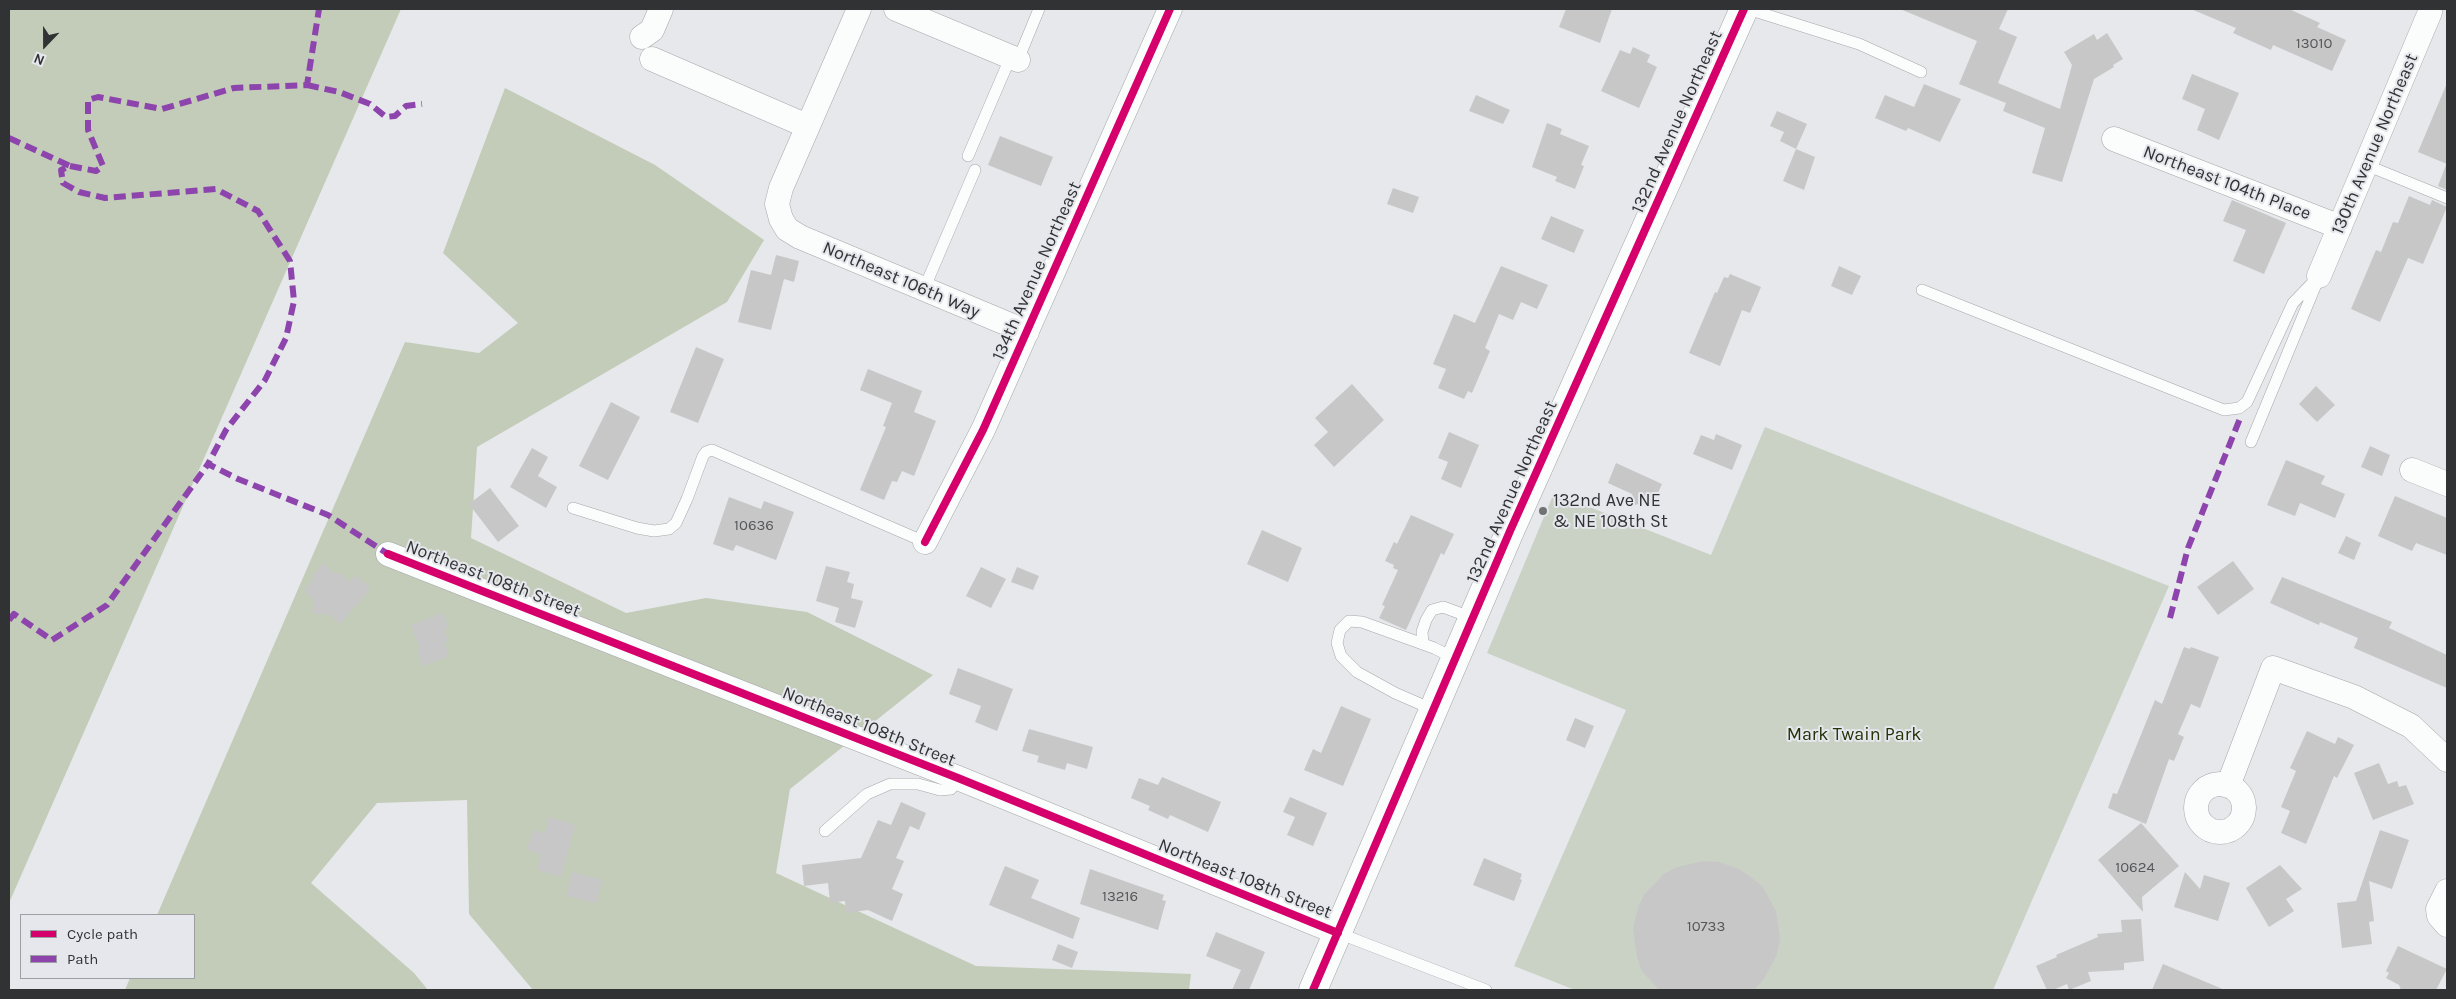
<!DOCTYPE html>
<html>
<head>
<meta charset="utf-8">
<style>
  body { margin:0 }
  #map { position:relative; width:2456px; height:999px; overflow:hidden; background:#e6e8eb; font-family:Karla,sans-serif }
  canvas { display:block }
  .frame { position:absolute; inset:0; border:10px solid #313234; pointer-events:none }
  .legend { position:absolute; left:20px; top:914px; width:175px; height:65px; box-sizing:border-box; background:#e5e7ec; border:1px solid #9d9fa2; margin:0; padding:6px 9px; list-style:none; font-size:15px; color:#313234 }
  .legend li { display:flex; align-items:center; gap:10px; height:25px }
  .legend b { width:25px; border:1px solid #9d9fa2 }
  .north { position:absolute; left:20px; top:20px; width:50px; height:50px; -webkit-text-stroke:4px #e5e7ec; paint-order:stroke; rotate:202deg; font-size:14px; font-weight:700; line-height:20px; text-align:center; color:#313234 }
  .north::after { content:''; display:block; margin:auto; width:18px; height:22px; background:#313234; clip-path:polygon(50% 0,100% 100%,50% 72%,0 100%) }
</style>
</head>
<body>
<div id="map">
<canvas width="2456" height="999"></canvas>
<div class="frame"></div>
<ul class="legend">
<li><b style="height:6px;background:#d6006c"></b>Cycle path</li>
<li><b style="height:6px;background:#8e44ad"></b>Path</li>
</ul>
<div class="north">N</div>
</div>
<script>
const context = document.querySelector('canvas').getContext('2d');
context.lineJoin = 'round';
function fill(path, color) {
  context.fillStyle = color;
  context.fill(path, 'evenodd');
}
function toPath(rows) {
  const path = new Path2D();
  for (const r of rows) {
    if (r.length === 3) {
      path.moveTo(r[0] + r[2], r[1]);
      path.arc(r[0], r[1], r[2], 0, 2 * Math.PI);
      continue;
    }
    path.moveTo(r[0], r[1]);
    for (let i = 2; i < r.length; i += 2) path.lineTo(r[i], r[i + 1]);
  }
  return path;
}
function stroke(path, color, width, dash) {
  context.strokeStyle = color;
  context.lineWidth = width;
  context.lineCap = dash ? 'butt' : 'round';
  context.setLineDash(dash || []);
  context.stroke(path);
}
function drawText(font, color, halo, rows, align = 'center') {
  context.font = font + ' Karla,sans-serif';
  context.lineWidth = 4;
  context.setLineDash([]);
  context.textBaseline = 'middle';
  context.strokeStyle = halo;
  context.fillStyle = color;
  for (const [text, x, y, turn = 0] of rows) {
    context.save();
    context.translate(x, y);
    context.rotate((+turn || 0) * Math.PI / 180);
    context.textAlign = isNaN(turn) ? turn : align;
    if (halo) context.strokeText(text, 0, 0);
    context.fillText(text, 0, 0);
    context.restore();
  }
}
const green = toPath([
  [1765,427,2169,586,1993,990,1575,990,1514,966,1626,710,1487,653,1554,493,1711,555]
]);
const forest = toPath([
  [9,9,401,9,9,903],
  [505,88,655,165,764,240,727,302,477,447,471,538,626,613,706,598,807,612,933,675,790,789,776,873,976,966,1191,974,1189,990,533,990,469,914,467,800,377,803,311,883,414,973,428,990,125,990,130,978,194,978,194,915,157,915,405,342,479,353,518,323,443,253]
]);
const building = toPath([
  [1566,9,1612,9,1600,43,1559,27],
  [1900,9,2008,9,1999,29,2017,37,1998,83,2060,109,2072,65,2064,52,2094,34,2097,40,2107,33,2123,59,2113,65,2114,67,2094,79,2062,182,2032,173,2045,128,2003,111,2006,103,1959,84,1977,41],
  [2191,9,2289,9,2320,23,2317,27,2346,40,2332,71,2273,45,2271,50,2233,33,2236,28],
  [1633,47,1650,55,1647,62,1657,67,1639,108,1601,91,1620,50,1630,54],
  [2192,74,2239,93,2219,140,2197,130,2205,109,2182,99],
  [2447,83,2447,164,2418,152],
  [1924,84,1961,99,1940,142,1908,128,1906,131,1875,118,1885,95,1914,107],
  [1476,95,1510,110,1503,124,1469,111],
  [1777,111,1807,124,1796,149,1780,141,1784,132,1770,126],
  [1547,123,1562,129,1560,134,1589,146,1581,165,1584,166,1575,189,1555,181,1557,177,1532,167],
  [1000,136,1053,157,1041,186,988,165],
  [1796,149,1815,157,1804,190,1783,181],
  [2446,165,2447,165,2447,190,2438,186],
  [1393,188,1419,197,1413,213,1387,204],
  [2409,196,2430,205,2432,200,2447,207,2423,264,2408,258,2380,322,2351,309,2376,250,2381,252,2393,222,2398,223],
  [2232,200,2286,223,2264,274,2233,261,2246,230,2223,221],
  [1551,216,1584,230,1574,253,1541,239],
  [776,255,799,261,794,282,784,279,771,330,738,322,751,270,771,275],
  [1501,266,1548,285,1537,309,1521,302,1513,320,1499,314,1485,348,1490,351,1472,393,1468,391,1464,399,1438,388,1446,369,1433,364,1454,314,1475,323],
  [1839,266,1861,276,1852,295,1831,286],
  [1730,274,1761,287,1750,313,1742,310,1720,366,1689,353,1715,292,1717,293,1724,277,1728,278],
  [696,347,724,359,698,423,670,412],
  [868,369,922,391,914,412,936,421,914,476,902,471,897,482,892,481,884,500,860,490,886,427,883,426,892,403,860,390],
  [1352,384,1384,420,1334,467,1314,445,1328,432,1315,418],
  [2316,386,2335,405,2317,422,2299,404],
  [611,402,640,417,608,480,579,466],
  [1449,432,1479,445,1461,488,1441,479,1448,462,1438,458],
  [1716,434,1742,445,1732,470,1693,454,1701,435,1714,440],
  [2370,446,2390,455,2382,476,2361,467],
  [532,448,548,457,538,476,557,487,546,508,510,487],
  [2286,460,2325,476,2321,484,2345,494,2335,518,2300,503,2295,516,2267,505],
  [1616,463,1662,484,1653,504,1647,501,1635,505,1632,494,1608,483],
  [490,488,519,526,498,542,469,504],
  [2395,496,2447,518,2447,555,2416,543,2412,551,2378,536],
  [729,497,761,509,764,501,794,512,776,560,736,545,733,551,713,544],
  [1411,515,1454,534,1444,555,1441,553,1406,630,1379,618,1385,606,1382,605,1398,570,1393,568,1394,565,1385,561,1394,542,1397,544],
  [1262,530,1302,548,1288,582,1247,564],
  [2346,536,2361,543,2354,560,2338,553],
  [2233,561,2254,589,2218,615,2197,587],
  [324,563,336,575,340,572,350,582,356,575,370,589,340,624,328,614,314,614,314,600,304,590,314,579,312,576],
  [826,566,850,572,847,582,854,584,851,598,863,601,855,628,835,622,839,608,816,601],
  [981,567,1006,579,991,608,966,596],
  [1017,567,1039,576,1033,590,1011,582],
  [2282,577,2392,622,2389,628,2447,655,2447,688,2354,648,2358,638,2320,622,2319,625,2270,603],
  [443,613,449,628,444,630,448,641,444,643,449,656,422,666,417,651,420,650,411,625],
  [2184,647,2190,649,2191,647,2219,657,2200,708,2191,704,2178,734,2184,737,2174,761,2169,759,2146,824,2108,808,2113,793,2117,794,2155,700,2162,704],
  [958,668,1013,689,997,731,975,722,981,706,949,694],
  [1341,706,1371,719,1343,786,1304,770,1313,749,1321,753],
  [1575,718,1594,726,1585,748,1566,740],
  [1029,729,1093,747,1087,769,1067,763,1065,770,1037,762,1039,756,1022,751],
  [2307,731,2335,744,2338,737,2354,745,2337,778,2334,776,2306,844,2281,833,2290,811,2281,807,2296,771,2290,768],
  [2379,763,2388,784,2397,781,2399,787,2406,785,2414,804,2373,820,2354,773],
  [1162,777,1221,802,1208,832,1170,815,1168,819,1148,810,1150,806,1131,798,1139,778,1158,785],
  [1290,797,1327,813,1313,846,1287,835,1295,817,1283,812],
  [901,802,926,813,919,830,910,826,896,858,904,861,892,889,903,894,892,921,868,910,846,913,845,901,830,903,828,883,804,886,802,865,861,858,878,820,891,825],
  [549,817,575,825,561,877,537,870,541,854,527,850,533,830,545,833],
  [2141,823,2179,866,2142,897,2143,912,2098,860],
  [2380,830,2409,840,2392,889,2369,881,2374,921,2369,922,2372,944,2342,948,2337,903,2356,901],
  [1484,858,1522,874,1520,879,1522,880,1514,901,1473,885],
  [1704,861,1719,862,1739,869,1751,877,1762,886,1776,911,1780,939,1777,954,1764,979,1754,990,1659,990,1642,971,1637,957,1633,929,1638,908,1644,895,1664,874,1677,867],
  [2280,865,2302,889,2286,899,2294,911,2269,927,2246,888],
  [1005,866,1039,880,1031,898,1080,918,1073,939,989,905],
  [1090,869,1164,895,1162,900,1166,901,1158,930,1080,904],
  [572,872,602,880,596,903,566,896],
  [2185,872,2200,889,2204,875,2230,883,2218,921,2174,907],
  [2141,919,2144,961,2124,963,2124,970,2088,972,2091,981,2069,990,2067,984,2053,990,2047,990,2036,966,2057,957,2056,955,2098,937,2097,934,2122,932,2121,920],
  [1216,932,1265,952,1249,990,1232,990,1241,970,1206,956],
  [1058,944,1078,952,1072,968,1052,960],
  [2398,946,2447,969,2436,990,2401,990,2399,985,2386,978,2389,973,2386,971],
  [2163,964,2225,990,2152,990]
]);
const service = toPath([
  [1748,9,1859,44,1921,72],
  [1018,60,1039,9],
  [968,156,1011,56],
  [2366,165,2447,198],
  [924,289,975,170],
  [1922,290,2224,410,2239,408,2247,402,2293,303,2319,276],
  [2251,442,2317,282],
  [573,508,637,528,654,531,669,529,676,523,687,499,703,456,706,452,712,450,925,542],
  [1423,644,1422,632,1426,620,1432,610,1443,607,1473,618],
  [1434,710,1395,693,1357,672,1341,656,1337,643,1340,630,1349,621,1362,622,1434,648,1456,659],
  [825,831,867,794,890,784,918,784,940,790,951,789,958,778],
  [1338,933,1486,990]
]);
const minor = toPath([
  [859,9,781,188,777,204,781,219,787,229,800,237,1027,332],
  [896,9,1018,60],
  [642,37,652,30,661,9],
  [652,59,807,126],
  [2114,139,2340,227],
  [2319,276,2430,12],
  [2412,470,2447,484],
  [925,542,983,430,1170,9],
  [388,554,958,778,1338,933],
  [2220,808,24],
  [2228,786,2273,668,2354,697,2411,726,2447,760],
  [2447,891,2438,909,2439,916,2447,925]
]);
const tertiary = toPath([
  [1313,990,1510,531,1744,9]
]);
const quiet = toPath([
  [307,85,339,92,370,104,386,117,395,116,406,106,422,104],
  [9,138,70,166,61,170,63,183,79,192,105,198,216,189,258,211,290,261,294,301,286,338,265,380,226,430,208,464,238,479,328,515,388,554],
  [70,166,96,171,103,166,88,130,88,100,98,97,162,109,234,88,307,85,319,9],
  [2170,618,2188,548,2241,416],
  [9,620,14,614,52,640,107,605,208,464]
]);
const cycleway = toPath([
  [925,542,983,430,1170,9],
  [388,554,958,778,1338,933],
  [1313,990,1510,531,1744,9]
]);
const markers = [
  [1543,511,5,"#707274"]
];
const numberNames = [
  ["13010",2314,44],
  ["10636",754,526],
  ["10624",2135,868],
  ["13216",1120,897],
  ["10733",1706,927]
];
const streetNames = [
  ["132nd Avenue Northeast",1677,122,-66],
  ["130th Avenue Northeast",2375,144,-67],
  ["Northeast 104th Place",2227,183,21],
  ["134th Avenue Northeast",1037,271,-66],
  ["Northeast 106th Way",901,280,23],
  ["132nd Avenue Northeast",1512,492,-66],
  ["Northeast 108th Street",493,579,21],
  ["Northeast 108th Street",869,727,22],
  ["Northeast 108th Street",1245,879,22]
];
const poiNames = [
  ["132nd Ave NE",1553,501],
  ["& NE 108th St",1553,522]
];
const parkNames = [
  ["Mark Twain Park",1854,735]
];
fill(green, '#cad2c6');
fill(forest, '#c2ccb8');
fill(building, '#c7c7c8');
stroke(service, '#a6a7a9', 12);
stroke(minor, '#a6a7a9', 25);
stroke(tertiary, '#a6a7a9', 29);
stroke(service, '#fbfcfc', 11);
stroke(minor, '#fbfcfc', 24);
stroke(tertiary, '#fbfcfc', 28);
stroke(quiet, '#8e44ad', 6, [12, 6]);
stroke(cycleway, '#d6006c', 8);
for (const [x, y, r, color] of markers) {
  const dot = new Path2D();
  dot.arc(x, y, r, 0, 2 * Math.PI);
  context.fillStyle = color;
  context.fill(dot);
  stroke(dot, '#e5e7ec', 2);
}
drawText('15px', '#565759', null, numberNames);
drawText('18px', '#313234', '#e5e7ec', streetNames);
drawText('18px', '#313234', '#e5e7ec', poiNames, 'left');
drawText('18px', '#233307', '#e5e7ec', parkNames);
</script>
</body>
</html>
